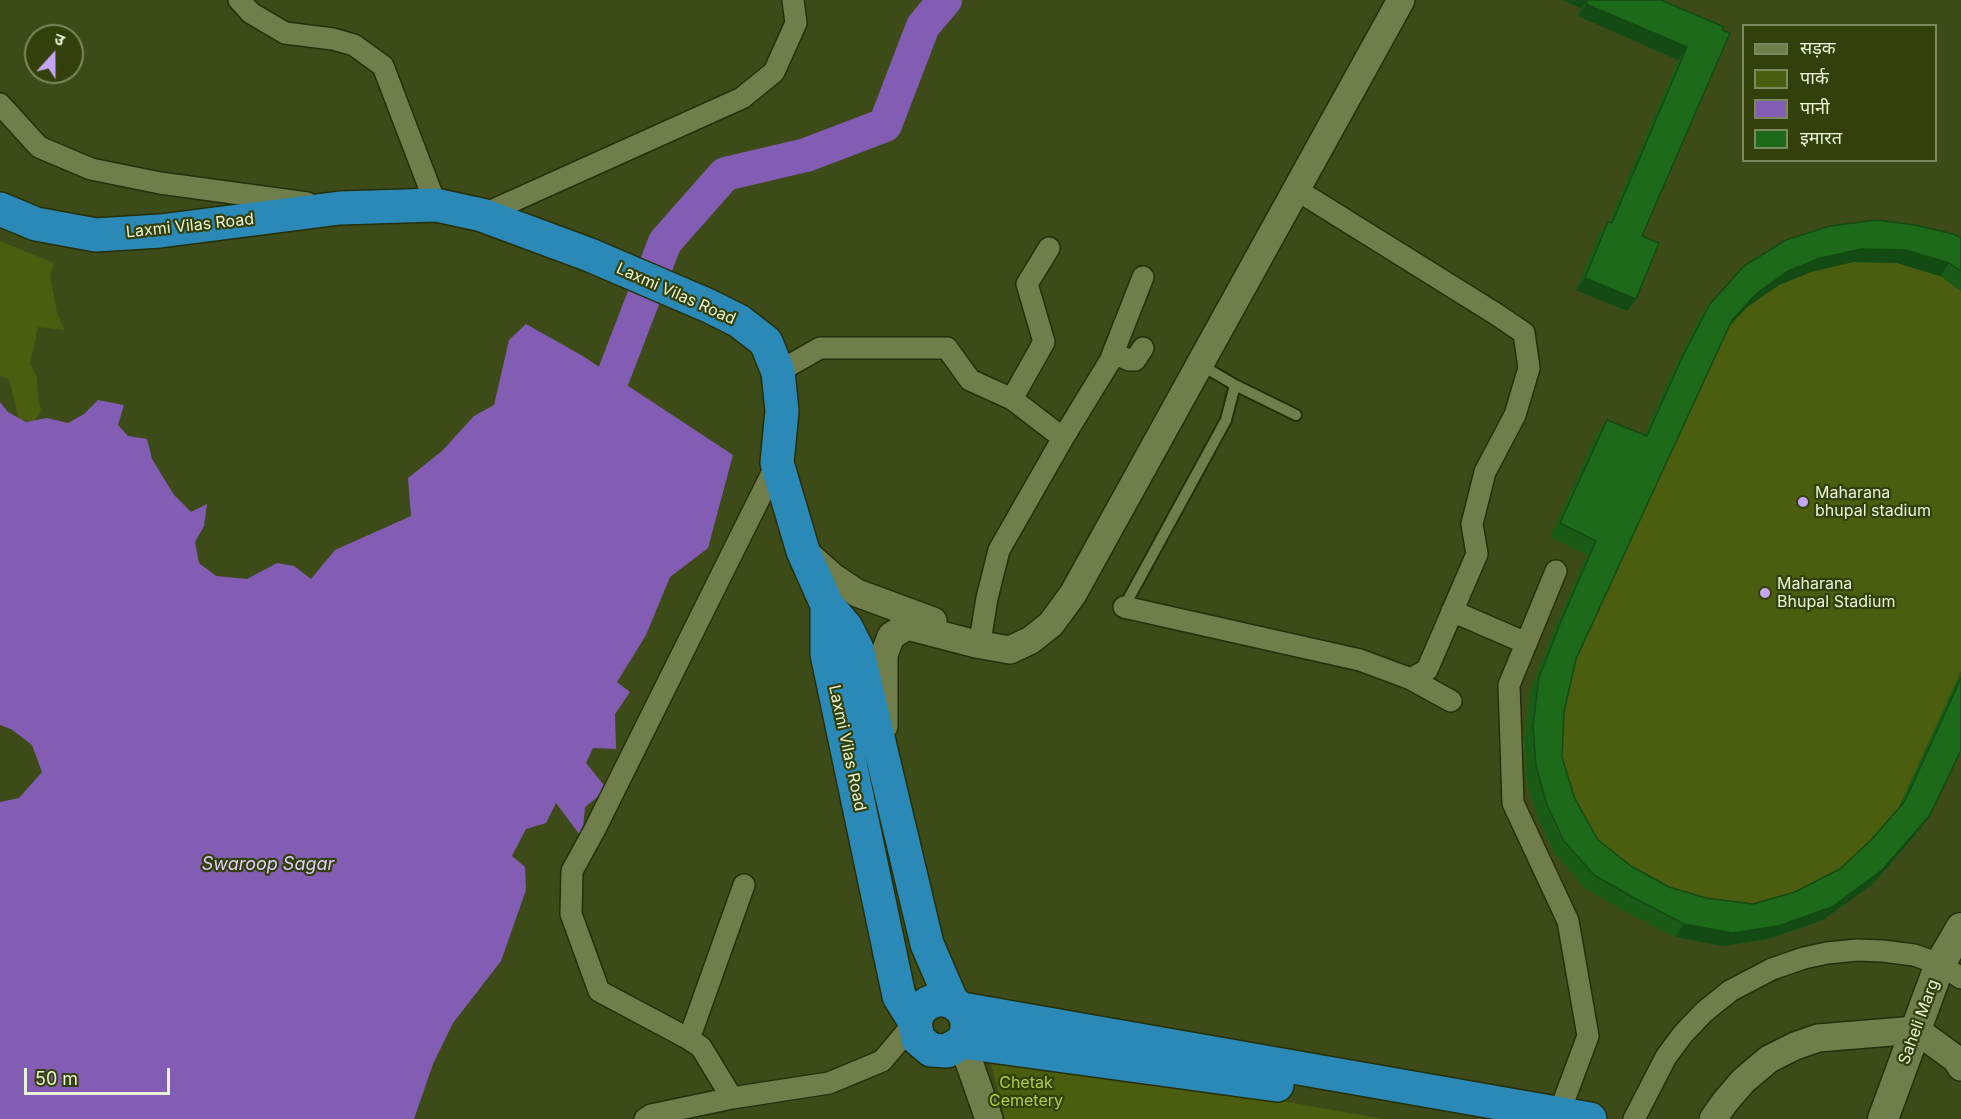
<!DOCTYPE html>
<html>
<head>
<meta charset="utf-8">
<style>
  body { margin:0 }
  #map { position:relative; width:1961px; height:1119px; overflow:hidden; background:#3d4b19; font-family:Inter,"Noto Sans Devanagari",sans-serif }
  canvas { display:block }
  .legend { position:absolute; left:1742px; top:24px; width:195px; height:138px; box-sizing:border-box; background:#33400c; border:2px solid #7c885d; margin:0; padding:8px 10px; list-style:none; font-size:18px; color:#e9f3d7 }
  .legend li { display:flex; align-items:center; gap:12px; height:30px }
  .legend b { width:30px; border:2px solid #7c885d }
  .north { position:absolute; left:24px; top:24px; width:60px; height:60px; box-sizing:border-box; background:#33400c; border:2px solid #7c885d; border-radius:50%; rotate:21deg; font-size:16px; font-weight:700; line-height:24px; text-align:center; color:#e9f3d7 }
  .north::after { content:''; display:block; margin:auto; width:21px; height:27px; background:#c5a7f1; clip-path:polygon(50% 0,100% 100%,50% 72%,0 100%) }
  .scale { position:absolute; left:24px; top:1068px; width:146px; height:27px; box-sizing:border-box; border:3px solid #e9f3d7; border-top:0; padding-left:8px; font-size:18px; line-height:21px; white-space:nowrap; color:#e9f3d7; -webkit-text-stroke:4px #33400c; paint-order:stroke }
</style>
</head>
<body>
<div id="map">
<canvas width="1961" height="1119"></canvas>
<ul class="legend">
<li><b style="height:8px;background:#6f7e4b"></b>सड़क</li>
<li><b style="height:16px;background:#4b5e0f"></b>पार्क</li>
<li><b style="height:16px;background:#835db3"></b>पानी</li>
<li><b style="height:16px;background:#1d6a1b"></b>इमारत</li>
</ul>
<div class="north">उ</div>
<div class="scale">50 m</div>
</div>
<script>
const context = document.querySelector('canvas').getContext('2d');
context.lineJoin = 'round';
function fill(path, color) {
  context.fillStyle = color;
  context.fill(path, 'evenodd');
}
function toPath(rows) {
  const path = new Path2D();
  for (const r of rows) {
    path.moveTo(r[0], r[1]);
    for (let i = 2; i < r.length; i += 2) path.lineTo(r[i], r[i + 1]);
  }
  return path;
}
function stroke(path, color, width, dash) {
  context.strokeStyle = color;
  context.lineWidth = width;
  context.lineCap = dash ? 'butt' : 'round';
  context.setLineDash(dash || []);
  context.stroke(path);
}
function drawText(font, color, halo, rows, align = 'center') {
  context.font = font + ' Inter,sans-serif';
  context.lineWidth = 4.5;
  context.setLineDash([]);
  context.textBaseline = 'middle';
  context.strokeStyle = halo;
  context.fillStyle = color;
  for (const [text, x, y, turn = 0] of rows) {
    context.save();
    context.translate(x, y);
    context.rotate((+turn || 0) * Math.PI / 180);
    context.textAlign = isNaN(turn) ? turn : align;
    if (halo) context.strokeText(text, 0, 0);
    context.fillText(text, 0, 0);
    context.restore();
  }
}
const green = toPath([
  [0,241,54,263,50,275,57,313,65,330,38,327,30,364,37,377,38,400,41,410,34,422,19,419,9,380,0,375],
  [1777,254,1961,257,1961,744,1873,884,1823,920,1768,939,1723,946,1675,937,1585,888,1555,854,1538,818,1526,780,1523,745,1530,691,1553,632,1587,555,1550,537,1638,449,1672,373],
  [990,1060,1174,1082,1384,1119,1005,1119]
]);
const water = toPath([
  [526,324,581,355,733,455,708,548,670,577,646,635,617,682,630,692,615,714,616,749,593,748,586,763,607,789,585,807,582,838,556,803,546,823,526,829,512,856,525,867,526,890,501,961,453,1023,433,1064,414,1119,0,1119,0,802,19,798,42,772,32,745,11,729,0,725,0,402,8,412,26,422,47,418,68,423,84,414,98,400,124,405,118,425,128,436,147,439,152,459,174,495,191,512,207,504,204,526,195,542,199,563,216,576,247,579,277,563,294,566,311,579,335,550,411,516,408,478,442,451,474,416,494,405,509,340]
]);
const river = toPath([
  [613,377,665,242,725,174,806,155,885,125,923,26,945,0]
]);
const service = toPath([
  [1235,385,1296,415],
  [1124,607,1226,420,1235,385,1201,365]
]);
const minor = toPath([
  [239,0,251,13,285,33,333,39,354,45,383,66,436,205],
  [0,104,39,147,91,169,160,183,307,203],
  [482,215,742,98,774,72,796,23,793,0],
  [1113,353,1129,360,1135,360,1143,348],
  [778,372,820,348,947,348,970,380,1012,399,1063,438,999,550,987,598,981,635],
  [1012,399,1044,342,1027,284,1049,248],
  [1063,438,1110,361,1143,277],
  [1556,571,1509,685,1513,803,1568,921,1588,1036,1557,1119],
  [1124,607,1360,660,1411,679,1427,670,1477,554,1472,524,1485,472,1515,415,1529,368,1524,333,1496,314,1297,190],
  [1452,611,1526,643],
  [1411,679,1451,701],
  [689,1039,599,991,571,914,572,871,595,829,777,463],
  [732,1098,701,1047,689,1039,744,885],
  [645,1119,651,1115,732,1098,829,1083,882,1061,915,1022],
  [1634,1119,1666,1057,1683,1034,1704,1012,1730,991,1772,969,1804,958,1827,953,1857,950,1883,951,1914,955,1940,964,1961,978]
]);
const tertiary = toPath([
  [805,552,833,577,857,593,933,621],
  [884,726,884,655,891,636,907,626,976,644,1010,650,1031,640,1051,624,1073,594,1401,0],
  [962,1042,989,1119],
  [1713,1119,1725,1102,1743,1081,1769,1059,1795,1046,1818,1038,1916,1030,1956,1059,1961,1067]
]);
const secondary = toPath([
  [1883,1119,1940,964,1961,928]
]);
const trunk = toPath([
  [0,209,36,224,96,235,160,231,340,208,436,205,482,215,590,255,709,306,739,321,766,342,778,372,782,411,777,463,803,551,827,605,827,654,899,996,915,1022,918,1039,931,1050,947,1051,962,1042,967,1032,967,1020,962,1009,952,1002,940,999,928,1003,919,1011,915,1022],
  [827,605,846,627,857,649,927,944,952,1002],
  [962,1009,1590,1119],
  [962,1042,1277,1085]
]);
const wall = toPath([
  [1562,0,1661,0,1724,27,1642,236,1636,299,1627,311,1576,290,1599,234,1609,222,1678,60,1578,16,1581,8],
  [1961,238,1961,291,1940,276,1897,263,1853,262,1811,272,1779,285,1747,307,1729,326,1576,659,1564,712,1562,757,1575,799,1598,840,1631,866,1669,887,1706,898,1753,904,1795,892,1840,869,1872,839,1898,809,1961,671,1961,750,1921,828,1873,884,1823,920,1768,939,1723,946,1675,937,1624,911,1585,888,1555,854,1538,818,1526,780,1524,739,1530,691,1553,632,1587,555,1550,537,1597,433,1607,420,1644,435,1672,373,1700,317,1710,304,1744,266]
]);
const shadedWall = toPath([
  [1562,0,1587,0,1581,8],
  [1586,4,1687,47,1678,60,1578,16],
  [1862,249,1906,250,1949,263,1940,276,1897,263,1853,262,1811,272,1779,285,1747,307,1723,333,1732,320,1757,293,1788,271,1820,258],
  [1585,278,1636,299,1627,311,1576,290],
  [1930,815,1921,828,1873,884,1823,920,1768,939,1723,946,1675,937,1684,924,1732,933]
]);
const building = toPath([
  [1588,0,1661,0,1724,27,1722,30,1730,33,1642,236,1659,243,1636,299,1585,278,1608,222,1612,223,1687,47,1586,4,1588,0],
  [1877,220,1915,225,1953,234,1961,238,1961,271,1949,263,1906,250,1862,249,1820,258,1788,271,1757,293,1732,320,1576,659,1564,712,1562,757,1575,799,1598,840,1631,866,1669,887,1706,898,1753,904,1795,892,1840,869,1872,839,1905,801,1961,678,1961,750,1930,815,1882,870,1832,907,1778,926,1732,933,1684,924,1634,898,1594,875,1564,841,1547,805,1536,766,1533,726,1539,677,1562,619,1596,541,1560,523,1607,420,1647,436,1681,360,1710,304,1744,266,1786,240,1830,226,1877,220]
]);
const markers = [
  [1803,502,6,"#c5a7f1"],
  [1765,593,6,"#c5a7f1"]
];
const streetNames = [
  ["Laxmi Vilas Road",190,226,-6],
  ["Laxmi Vilas Road",676,294,24],
  ["Laxmi Vilas Road",847,748,78],
  ["Saheli Marg",1919,1022,-70]
];
const poiNames = [
  ["Maharana",1815,493],
  ["bhupal stadium",1815,511],
  ["Maharana",1777,584],
  ["Bhupal Stadium",1777,602]
];
const parkNames = [
  ["Chetak",1026,1083],
  ["Cemetery",1026,1101]
];
const waterNames = [
  ["Swaroop Sagar",268,865]
];
fill(green, '#4b5e0f');
fill(water, '#835db3');
stroke(river, '#835db3', 34);
stroke(service, '#262f09', 14);
stroke(minor, '#262f09', 24);
stroke(tertiary, '#262f09', 30);
stroke(secondary, '#262f09', 33);
stroke(trunk, '#262f09', 36);
stroke(service, '#6f7e4b', 10);
stroke(minor, '#6f7e4b', 21);
stroke(tertiary, '#6f7e4b', 27);
stroke(secondary, '#6f7e4b', 30);
stroke(trunk, '#2a89b6', 33);
fill(wall, '#195b17');
fill(shadedWall, '#144a13');
fill(building, '#1d6a1b');
stroke(building, '#144a13', 1.5);
for (const [x, y, r, color] of markers) {
  const dot = new Path2D();
  dot.arc(x, y, r, 0, 2 * Math.PI);
  context.fillStyle = color;
  context.fill(dot);
  stroke(dot, '#33400c', 2);
}
drawText('16px', '#e9f3d7', '#33400c', streetNames);
drawText('16px', '#e9f3d7', '#33400c', poiNames, 'left');
drawText('16px', '#accf48', '#33400c', parkNames);
drawText('italic 18px', '#dfcefc', '#33400c', waterNames);
</script>
</body>
</html>
